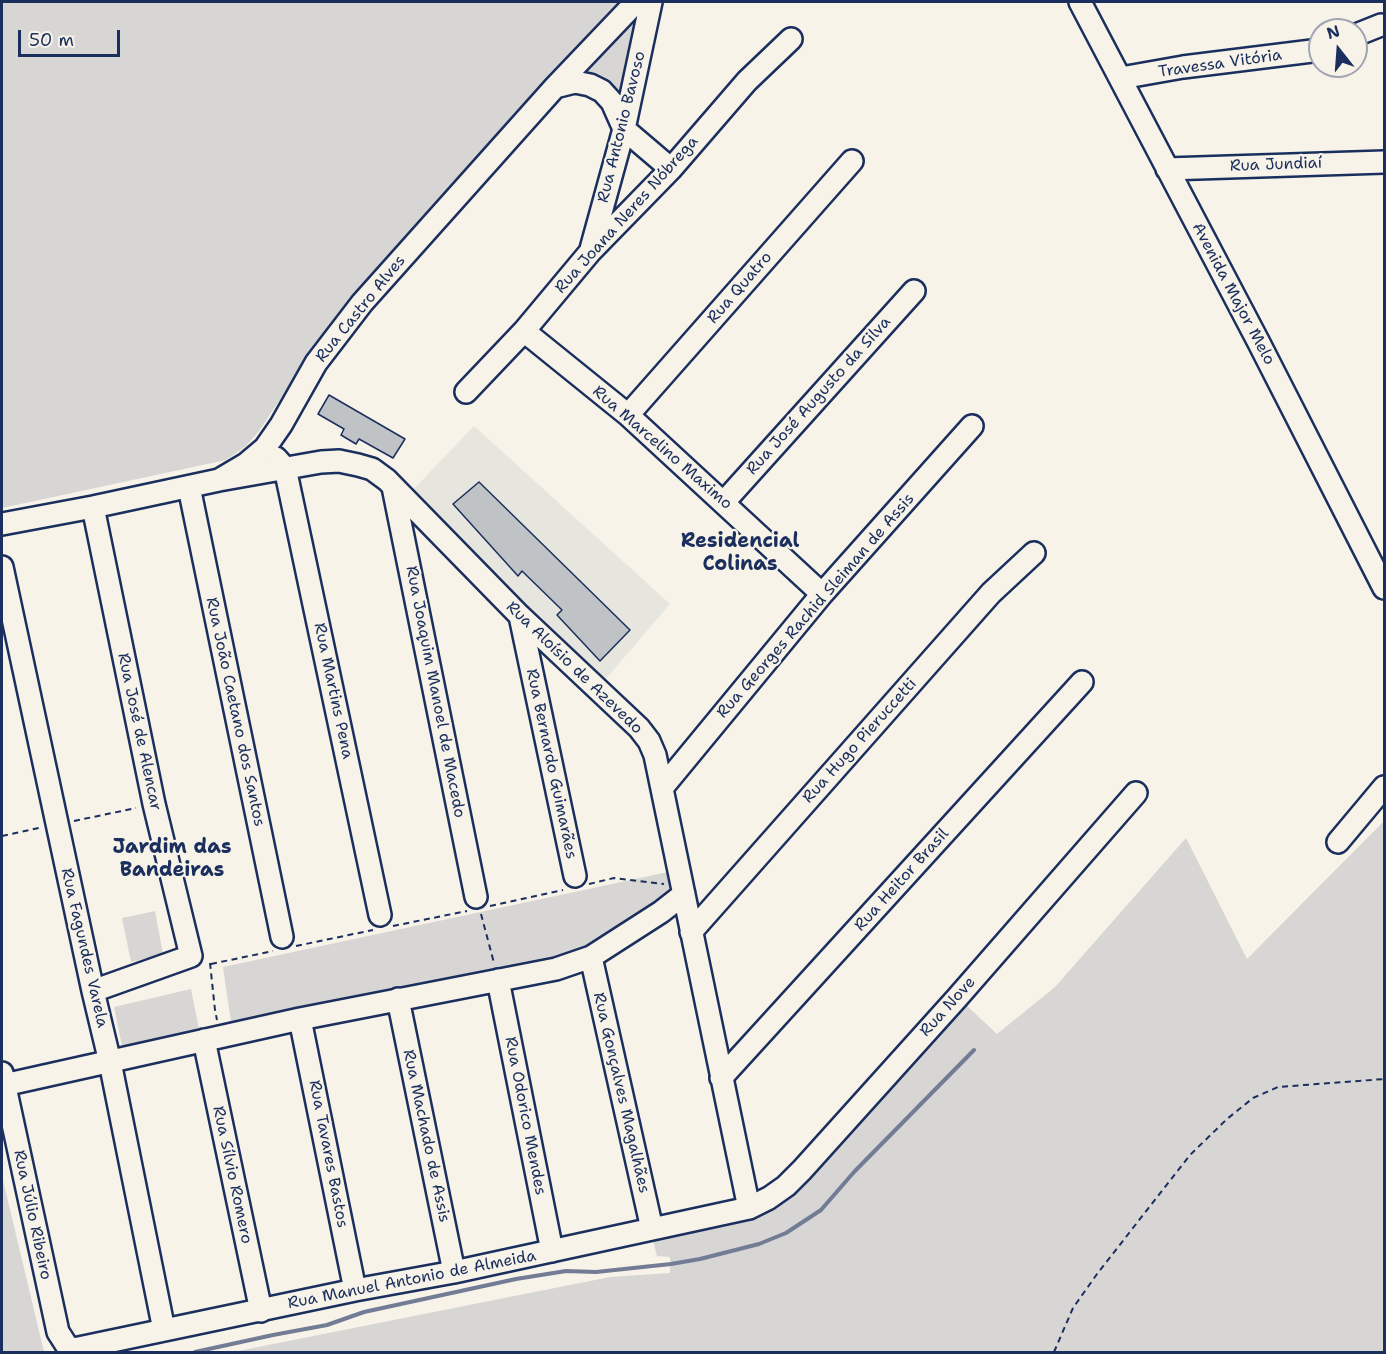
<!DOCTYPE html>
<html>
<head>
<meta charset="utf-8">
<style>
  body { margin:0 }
  #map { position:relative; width:1386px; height:1354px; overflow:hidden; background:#f7f3e8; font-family:"Shantell Sans",sans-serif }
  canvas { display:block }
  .frame { position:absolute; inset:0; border:3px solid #1b2f5e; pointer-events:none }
  .north { position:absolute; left:1308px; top:18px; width:60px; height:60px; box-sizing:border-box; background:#f7f3e8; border:2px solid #9fa5b1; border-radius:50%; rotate:343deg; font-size:16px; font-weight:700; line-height:24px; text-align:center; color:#1b2f5e }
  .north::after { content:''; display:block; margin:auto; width:21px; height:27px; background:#1b2f5e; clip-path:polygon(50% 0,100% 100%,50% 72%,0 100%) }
  .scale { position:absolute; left:18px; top:30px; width:102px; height:27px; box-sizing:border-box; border:3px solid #1b2f5e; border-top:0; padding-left:8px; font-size:18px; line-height:21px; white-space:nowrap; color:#1b2f5e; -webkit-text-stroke:4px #f7f3e8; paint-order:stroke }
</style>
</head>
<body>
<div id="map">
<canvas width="1386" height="1354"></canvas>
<div class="frame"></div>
<div class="north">N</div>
<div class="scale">50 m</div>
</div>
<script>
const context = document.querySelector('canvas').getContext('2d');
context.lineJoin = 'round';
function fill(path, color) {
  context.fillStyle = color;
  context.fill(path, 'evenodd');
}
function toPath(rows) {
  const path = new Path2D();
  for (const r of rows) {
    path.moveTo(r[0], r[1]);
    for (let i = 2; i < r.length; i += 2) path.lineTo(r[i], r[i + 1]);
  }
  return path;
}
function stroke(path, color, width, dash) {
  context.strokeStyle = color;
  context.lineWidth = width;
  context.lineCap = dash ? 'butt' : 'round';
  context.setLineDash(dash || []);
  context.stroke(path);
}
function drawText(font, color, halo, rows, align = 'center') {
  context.font = font + ' "Shantell Sans",sans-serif';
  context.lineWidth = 4.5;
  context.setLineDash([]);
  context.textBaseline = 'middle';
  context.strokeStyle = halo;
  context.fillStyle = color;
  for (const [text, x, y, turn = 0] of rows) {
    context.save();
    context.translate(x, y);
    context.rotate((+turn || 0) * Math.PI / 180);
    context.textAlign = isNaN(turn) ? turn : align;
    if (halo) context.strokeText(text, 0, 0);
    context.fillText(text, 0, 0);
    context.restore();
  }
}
const built = toPath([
  [474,426,670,604,603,682,412,491]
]);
const green = toPath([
  [2,2,624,2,325,332,259,431,246,446,226,460,2,508],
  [639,13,622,99,577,76],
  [1384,821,1384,1352,233,1352,610,1277,670,1273,670,1257,657,1256,653,1241,750,1221,782,1203,965,1004,997,1034,1055,987,1186,838,1247,959],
  [668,872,672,887,666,900,568,961,232,1029,223,967],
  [155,911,163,954,131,962,122,918],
  [191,989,200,1034,123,1051,114,1007],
  [2,1176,44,1352,2,1352]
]);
const stream = toPath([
  [195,1352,273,1335,327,1325,364,1312,516,1279,566,1271,596,1272,671,1264,700,1259,759,1244,786,1233,821,1210,854,1172,974,1050]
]);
const building = toPath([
  [329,395,405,439,393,458,359,439,356,444,341,435,344,429,318,414,329,395],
  [479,482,630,630,600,661,557,615,562,610,522,571,518,576,453,504,479,482]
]);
const path = toPath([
  [74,821,136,808],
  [2,836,39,828],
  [589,884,614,878,664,884],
  [490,906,563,890],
  [481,914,494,963],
  [393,926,467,911],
  [296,946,373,930],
  [210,963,215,1010,217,1020],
  [211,964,273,951],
  [1054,1352,1073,1308,1097,1274,1190,1155,1227,1119,1253,1098,1278,1087,1384,1079]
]);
const minor = toPath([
  [1080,2,1258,341,1384,588],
  [1356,35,1381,25],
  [1121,78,1183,67,1320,50],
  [555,87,575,82,590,85,602,91,612,102,624,129,671,169],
  [1167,169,1384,162],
  [591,249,624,129,651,2],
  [524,331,628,415,822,594],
  [466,392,524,331,590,252,671,169,747,81,791,39],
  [628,415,852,161],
  [276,458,285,468,380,915],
  [219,480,321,462,339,461,358,465,372,469,387,480,520,616,639,728,649,741,655,755,749,1208],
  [189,487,282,937],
  [393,487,476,897],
  [724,502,914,291],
  [93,507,154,804,191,956,93,991],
  [2,524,93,507,219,480,246,464,265,448,281,425,316,363,362,303,555,87,636,2],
  [2,567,93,991,110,1062,164,1330],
  [520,616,575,876],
  [662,788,822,594,972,426],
  [1338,842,1384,787],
  [691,932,991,593,1034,553],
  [591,957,652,1229],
  [498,980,552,1251],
  [398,999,454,1272],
  [300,1019,355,1290],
  [204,1040,261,1311],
  [2,1073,58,1332,67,1346,74,1349,355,1290,454,1272,749,1208,769,1198,786,1186,802,1170,957,998,1136,793],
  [721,1078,1082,682],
  [4,1085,300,1019,556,969,591,957,661,912,684,894]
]);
const streetNames = [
  ["Travessa Vitória",1220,64,-8],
  ["Rua Antonio Bavoso",622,127,-76],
  ["Rua Jundiaí",1276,165,-2],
  ["Rua Joana Neres Nóbrega",627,215,-48],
  ["Rua Quatro",740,288,-49],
  ["Avenida Major Melo",1233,294,62],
  ["Rua Castro Alves",361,309,-51],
  ["Rua José Augusto da Silva",819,396,-48],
  ["Rua Marcelino Maximo",662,448,41],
  ["Rua Georges Rachid Sleiman de Assis",816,606,-49],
  ["Rua Aloísio de Azevedo",574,668,44],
  ["Rua Martins Pena",333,691,78],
  ["Rua Joaquim Manoel de Macedo",435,692,79],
  ["Rua João Caetano dos Santos",235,712,78],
  ["Rua José de Alencar",139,732,78],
  ["Rua Hugo Pieruccetti",860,741,-48],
  ["Rua Bernardo Guimarães",551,764,78],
  ["Rua Heitor Brasil",902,880,-48],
  ["Rua Fagundes Varela",84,948,77],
  ["Rua Nove",948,1007,-48],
  ["Rua Gonçalves Magalhães",621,1093,77],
  ["Rua Odorico Mendes",525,1116,79],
  ["Rua Machado de Assis",426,1136,78],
  ["Rua Tavares Bastos",328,1154,79],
  ["Rua Sílvio Romero",232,1175,78],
  ["Rua Júlio Ribeiro",32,1215,78],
  ["Rua Manuel Antonio de Almeida",412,1280,-11]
];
const quarterNames = [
  ["Residencial",740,542],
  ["Colinas",740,565],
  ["Jardim das",172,848],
  ["Bandeiras",172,871]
];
fill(built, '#e6e5de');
fill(green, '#d7d6d4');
stroke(stream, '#727c95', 4);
fill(building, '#c0c3c5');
stroke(building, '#1b2f5e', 1.5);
stroke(minor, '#1b2f5e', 26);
stroke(path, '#1b2f5e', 2, [6, 4.5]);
stroke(minor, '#f7f3e8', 21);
drawText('16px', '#1b2f5e', '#f7f3e8', streetNames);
drawText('bold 20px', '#1b2f5e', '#f7f3e8', quarterNames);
</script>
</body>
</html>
